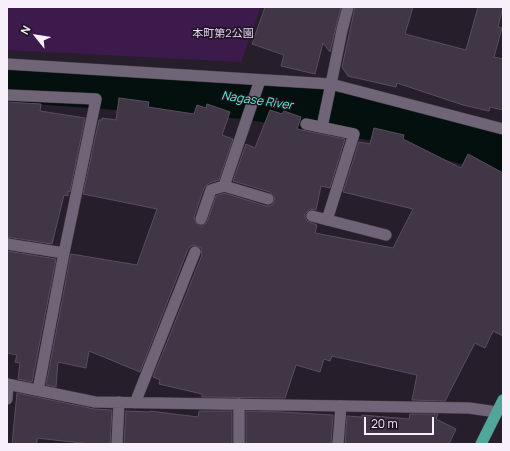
<!DOCTYPE html>
<html>
<head>
<meta charset="utf-8">
<style>
  body { margin:0 }
  #map { position:relative; width:510px; height:451px; overflow:hidden; background:#271e2c; font-family:Manrope,sans-serif }
  canvas { display:block }
  .frame { position:absolute; inset:0; border:8px solid #f7f0fa; pointer-events:none }
  .north { position:absolute; left:16px; top:16px; width:40px; height:40px; -webkit-text-stroke:3px #1e1422; paint-order:stroke; rotate:300deg; font-size:11px; font-weight:700; line-height:16px; text-align:center; color:#f7f0fa }
  .north::after { content:''; display:block; margin:auto; width:14px; height:18px; background:#f7f0fa; clip-path:polygon(50% 0,100% 100%,50% 72%,0 100%) }
  .scale { position:absolute; left:364px; top:417px; width:70px; height:18px; box-sizing:border-box; border:2px solid #f7f0fa; border-top:0; padding-left:5px; font-size:12px; line-height:14px; white-space:nowrap; color:#f7f0fa; -webkit-text-stroke:3px #1e1422; paint-order:stroke }
</style>
</head>
<body>
<div id="map">
<canvas width="510" height="451"></canvas>
<div class="frame"></div>
<div class="north">N</div>
<div class="scale">20 m</div>
</div>
<script>
const context = document.querySelector('canvas').getContext('2d');
context.lineJoin = 'round';
function fill(path, color) {
  context.fillStyle = color;
  context.fill(path, 'evenodd');
}
function toPath(rows) {
  const path = new Path2D();
  for (const r of rows) {
    path.moveTo(r[0], r[1]);
    for (let i = 2; i < r.length; i += 2) path.lineTo(r[i], r[i + 1]);
  }
  return path;
}
function stroke(path, color, width, dash) {
  context.strokeStyle = color;
  context.lineWidth = width;
  context.lineCap = dash ? 'butt' : 'round';
  context.setLineDash(dash || []);
  context.stroke(path);
}
function drawText(font, color, halo, rows, align = 'center') {
  context.font = font + ' Manrope,"Noto Sans JP",sans-serif';
  context.lineWidth = 3;
  context.setLineDash([]);
  context.textBaseline = 'middle';
  context.strokeStyle = halo;
  context.fillStyle = color;
  for (const [text, x, y, turn = 0] of rows) {
    context.save();
    context.translate(x, y);
    context.rotate((+turn || 0) * Math.PI / 180);
    context.textAlign = isNaN(turn) ? turn : align;
    if (halo) context.strokeText(text, 0, 0);
    context.fillText(text, 0, 0);
    context.restore();
  }
}
const green = toPath([
  [7,7,261,7,241,62,7,50]
]);
const river = toPath([
  [7,81,245,98,370,119,503,153]
]);
const building = toPath([
  [265,7,341,7,330,52,323,43,315,74,281,66,284,55,252,44,265,7],
  [355,7,413,7,405,34,466,50,478,7,503,7,498,27,502,28,494,57,503,59,503,110,490,107,489,111,463,105,397,83,396,87,348,76,342,67,355,7],
  [119,98,149,102,148,107,194,114,197,105,206,108,207,104,230,112,222,135,233,139,219,180,209,183,204,188,194,217,196,223,199,226,203,226,207,222,216,196,224,193,266,206,270,206,273,204,275,198,270,192,233,181,246,144,255,148,270,110,282,114,284,111,301,117,297,129,345,139,330,188,321,186,316,210,310,209,305,214,305,217,307,221,317,225,315,233,393,248,413,209,343,192,359,142,370,144,374,128,404,135,403,139,461,168,468,154,503,173,503,336,493,331,485,348,475,343,445,401,412,400,417,375,332,356,330,361,324,359,320,372,296,365,285,398,202,397,202,394,159,384,160,380,153,377,202,255,201,248,194,245,191,246,188,249,140,372,89,351,86,368,58,362,56,387,46,385,71,254,137,265,157,209,83,194,99,120,102,120,102,118,116,120,119,98],
  [7,102,41,104,40,111,85,118,70,192,68,191,68,196,64,195,52,244,7,237,7,102],
  [7,251,56,259,32,382,18,379,20,363,15,362,17,355,7,353,7,251],
  [17,393,94,409,112,410,110,444,90,444,37,438,37,444,12,444,17,393],
  [126,411,149,412,150,411,198,417,199,411,232,411,232,444,124,444,126,411],
  [246,411,282,412,333,415,331,444,246,444,246,411],
  [410,414,438,414,436,419,456,429,449,444,345,444,347,416,362,417,362,415,409,419,410,414]
]);
const service = toPath([
  [322,127,331,84],
  [201,219,211,190,224,186,268,199],
  [338,444,341,406]
]);
const minor = toPath([
  [7,64,331,84,503,129],
  [331,84,342,30,348,7],
  [7,95,96,99,64,253,38,390],
  [306,124,354,134,327,220],
  [224,186,260,80],
  [312,216,386,235],
  [7,244,64,253],
  [7,384,95,402,469,408,497,412],
  [7,399,8,384],
  [135,403,195,252],
  [117,444,119,402],
  [239,444,239,404]
]);
const primary = toPath([
  [481,444,503,400]
]);
const parkNames = [
  ["本町第2公園",223,34]
];
const waterNames = [
  ["Nagase River",257,101,8]
];
fill(green, '#3d1a4c');
stroke(river, '#04100d', 42);
fill(building, '#413646');
stroke(building, '#594e5f', 1);
stroke(service, '#433b47', 12);
stroke(minor, '#433b47', 12);
stroke(primary, '#433b47', 12);
stroke(service, '#706576', 11);
stroke(minor, '#706576', 11);
stroke(primary, '#51a69b', 11);
drawText('11px', '#e8d1f4', '#1e1422', parkNames);
drawText('italic 12px', '#62f2d2', '#1e1422', waterNames);
</script>
</body>
</html>
